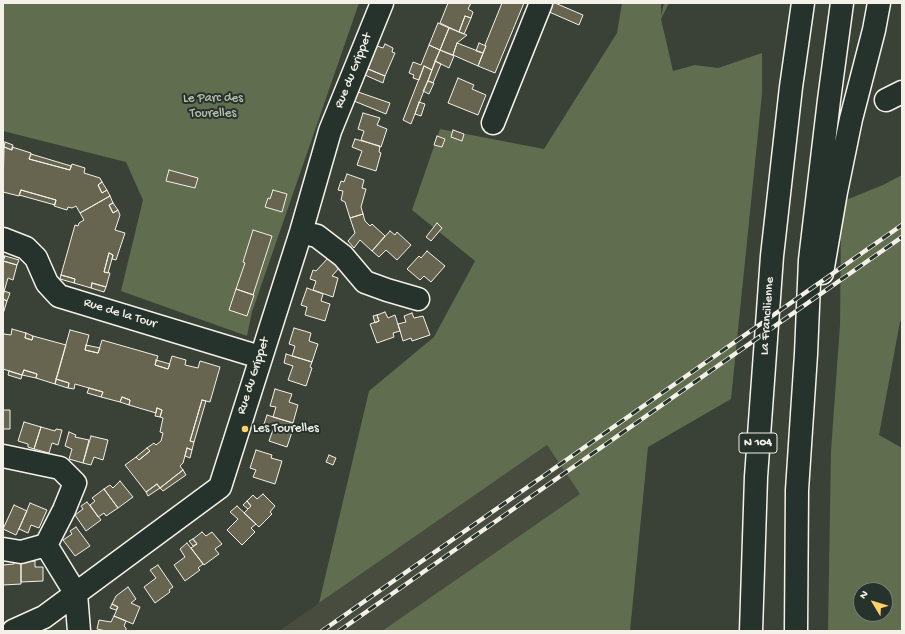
<!DOCTYPE html>
<html>
<head>
<meta charset="utf-8">
<style>
  body { margin:0 }
  #map { position:relative; width:905px; height:634px; overflow:hidden; background:#3a4238; font-family:"Gochi Hand",sans-serif }
  canvas { display:block }
  .frame { position:absolute; inset:0; border:4px solid #f4f1e8; pointer-events:none }
  .north { position:absolute; left:853px; top:582px; width:40px; height:40px; box-sizing:border-box; background:#26332d; border:1px solid #787f78; border-radius:50%; rotate:308deg; font-size:11px; font-weight:700; line-height:16px; text-align:center; color:#f4f1e8 }
  .north::after { content:''; display:block; margin:auto; width:14px; height:18px; background:#ffd166; clip-path:polygon(50% 0,100% 100%,50% 72%,0 100%) }
</style>
</head>
<body>
<div id="map">
<canvas width="905" height="634"></canvas>
<div class="frame"></div>
<div class="north">N</div>
</div>
<script>
const context = document.querySelector('canvas').getContext('2d');
context.lineJoin = 'round';
function fill(path, color) {
  context.fillStyle = color;
  context.fill(path, 'evenodd');
}
function toPath(rows) {
  const path = new Path2D();
  for (const r of rows) {
    path.moveTo(r[0], r[1]);
    for (let i = 2; i < r.length; i += 2) path.lineTo(r[i], r[i + 1]);
  }
  return path;
}
function stroke(path, color, width, dash) {
  context.strokeStyle = color;
  context.lineWidth = width;
  context.lineCap = dash ? 'butt' : 'round';
  context.setLineDash(dash || []);
  context.stroke(path);
}
function drawText(font, color, halo, rows, align = 'center') {
  context.font = font + ' "Gochi Hand",sans-serif';
  context.lineWidth = 4;
  context.setLineDash([]);
  context.textBaseline = 'middle';
  context.strokeStyle = halo;
  context.fillStyle = color;
  for (const [text, x, y, turn = 0] of rows) {
    context.save();
    context.translate(x, y);
    context.rotate((+turn || 0) * Math.PI / 180);
    context.textAlign = isNaN(turn) ? turn : align;
    if (halo) context.strokeText(text, 0, 0);
    context.fillText(text, 0, 0);
    context.restore();
  }
}
const built = toPath([
  [547,445,580,494,382,631,279,631]
]);
const green = toPath([
  [3,3,359,3,252,312,247,336,121,291,143,200,126,162,3,131],
  [622,3,661,3,661,16,664,3,669,3,661,19,673,71,695,65,718,68,762,53,762,94,731,399,648,447,630,631,382,631,580,494,547,445,319,603,369,391,434,337,475,261,412,210,440,129,544,149,617,33],
  [902,175,902,318,900,322,879,435,902,448,902,631,828,631,831,451,840,325,841,222,846,200,883,185],
  [861,590,885,590,885,614,861,614]
]);
const building = toPath([
  [448,3,471,3,468,9,473,12,471,18,465,16,459,32,440,23,448,3],
  [502,3,524,3,495,73,478,66,486,46,485,45,502,3],
  [550,3,555,3,583,15,579,25,547,11,550,3],
  [465,16,471,18,464,34,459,32,465,16],
  [438,23,449,28,440,50,429,45,438,23],
  [449,28,467,35,457,43,453,55,440,50,449,28],
  [457,43,483,53,478,66,453,55,457,43],
  [479,43,486,46,483,53,476,51,479,43],
  [385,44,393,48,392,52,395,53,385,76,368,69,377,46,383,48,385,44],
  [429,45,440,50,432,70,424,66,419,80,413,78,414,75,409,73,413,62,421,65,429,45],
  [440,50,454,56,449,68,435,61,440,50],
  [435,61,441,64,433,83,428,81,435,61],
  [424,66,432,70,411,124,403,120,424,66],
  [368,69,385,76,383,83,365,75,368,69],
  [458,78,474,85,472,89,486,95,478,115,448,103,458,78],
  [428,81,434,83,429,94,423,91,428,81],
  [358,92,390,103,386,114,354,101,358,92],
  [419,102,425,104,421,116,415,114,419,102],
  [363,113,380,118,377,125,387,129,381,147,361,140,364,131,358,129,363,113],
  [453,130,464,134,462,141,451,137,453,130],
  [437,136,445,139,442,147,434,145,437,136],
  [355,139,380,146,379,152,381,153,376,171,357,165,362,151,352,147,355,139],
  [5,142,13,145,12,150,4,147,5,142],
  [4,147,12,150,12,147,31,153,29,159,70,170,72,164,85,168,84,173,100,178,102,182,98,185,102,193,107,190,110,196,80,213,76,206,72,208,68,207,67,210,54,206,56,200,21,190,19,196,3,192,4,147],
  [31,154,71,166,70,170,29,159,31,154],
  [169,170,198,178,195,188,166,181,169,170],
  [347,174,364,180,362,188,366,189,361,207,363,214,350,218,345,202,341,200,343,191,338,190,341,181,344,182,347,174],
  [102,182,107,190,102,193,98,185,102,182],
  [21,190,56,200,55,205,19,195,21,190],
  [273,190,287,194,282,212,265,207,268,198,270,199,273,190],
  [110,196,113,203,109,205,113,213,118,210,120,215,115,230,125,233,116,260,112,259,113,255,109,253,104,272,110,273,106,287,92,283,91,288,74,283,75,279,61,275,75,225,78,226,79,223,84,220,80,213,110,196],
  [113,203,118,210,113,213,109,205,113,203],
  [363,214,365,221,370,226,372,224,385,236,372,251,360,240,354,248,348,241,355,233,350,218,363,214],
  [437,223,442,228,431,241,426,237,437,223],
  [253,230,272,236,253,295,236,289,245,263,243,262,253,230],
  [390,231,395,235,397,232,411,245,397,260,386,250,379,257,372,251,390,231],
  [427,251,445,266,431,282,424,276,420,280,407,269,419,256,421,258,427,251],
  [109,253,113,255,108,273,104,272,109,253],
  [3,256,5,256,3,261,17,265,13,280,8,278,3,295,3,256],
  [5,256,19,260,17,265,3,261,5,256],
  [329,257,340,267,332,276,338,278,333,297,313,290,316,281,310,279,313,270,316,271,329,257],
  [61,275,75,279,74,283,60,279,61,275],
  [92,283,106,287,104,292,91,288,92,283],
  [307,288,323,294,321,301,330,304,325,321,305,315,307,307,301,305,307,288],
  [236,289,254,295,247,316,229,310,236,289],
  [4,291,10,293,7,301,3,299,4,291],
  [3,299,7,301,3,314,3,299],
  [385,312,388,318,395,315,400,331,393,333,394,337,377,343,370,324,379,321,377,315,385,312],
  [412,313,414,318,423,316,430,335,412,341,411,338,403,341,398,324,406,322,404,316,412,313],
  [377,315,379,321,375,323,373,316,377,315],
  [294,328,311,333,309,341,318,344,312,362,292,356,295,346,289,344,294,328],
  [12,329,26,333,25,338,32,340,33,336,66,345,55,384,36,378,37,374,24,370,22,375,3,369,3,332,4,334,11,335,12,329],
  [70,330,89,335,85,350,98,353,102,340,158,356,155,365,168,369,172,356,186,360,185,365,198,368,200,361,220,367,210,402,202,400,190,441,194,442,192,450,187,448,183,463,180,466,183,470,160,488,157,484,146,492,125,465,136,457,139,460,150,451,147,448,154,443,156,445,161,441,163,433,160,432,163,418,160,417,162,410,157,408,156,413,129,405,130,400,122,397,120,402,101,397,103,392,75,384,74,389,68,388,69,383,56,379,70,330],
  [26,333,33,336,32,340,25,338,26,333],
  [86,345,100,348,98,353,85,350,86,345],
  [286,354,312,362,310,367,312,368,306,386,288,380,293,366,284,363,286,354],
  [156,360,170,364,168,369,155,365,156,360],
  [24,370,37,374,36,378,22,375,24,370],
  [9,371,22,375,21,379,8,375,9,371],
  [56,379,69,383,68,388,55,384,56,379],
  [89,388,103,392,101,397,87,393,89,388],
  [275,389,292,394,289,402,298,405,293,423,273,417,276,407,270,406,275,389],
  [122,397,130,400,129,405,120,402,122,397],
  [202,400,206,401,194,442,190,441,202,400],
  [157,408,162,410,160,417,155,416,157,408],
  [3,410,10,410,10,429,3,429,3,410],
  [267,415,293,423,291,429,293,429,287,447,269,441,274,427,264,424,267,415],
  [24,422,41,427,34,449,28,447,28,444,18,441,24,422],
  [41,427,55,431,56,429,62,430,58,445,52,443,49,453,34,449,41,427],
  [69,432,76,435,75,437,89,440,83,463,69,459,72,449,65,446,69,432],
  [91,436,108,440,103,460,94,457,91,465,83,463,91,436],
  [147,448,150,451,139,460,136,457,147,448],
  [187,448,192,450,190,458,185,456,187,448],
  [256,450,272,455,271,458,282,461,275,484,253,477,256,470,250,468,256,450],
  [329,455,336,458,333,465,326,462,329,455],
  [183,470,186,475,163,491,160,488,183,470],
  [120,481,133,497,118,508,104,489,110,485,113,488,120,481],
  [157,484,160,488,148,496,146,492,157,484],
  [104,489,118,508,106,516,104,513,98,517,90,505,95,501,92,498,104,489],
  [263,494,275,506,270,512,272,514,259,527,244,513,251,506,247,501,253,495,257,499,263,494],
  [247,501,251,506,248,509,243,505,247,501],
  [87,502,101,520,86,531,75,515,83,509,81,506,87,502],
  [30,503,47,510,39,528,31,525,28,533,19,529,30,503],
  [14,505,27,511,16,535,3,529,14,505],
  [237,506,256,524,251,528,255,532,242,545,227,530,238,519,230,512,237,506],
  [76,527,90,546,75,556,63,540,72,534,70,531,76,527],
  [202,532,206,536,212,532,222,544,215,549,219,554,204,565,191,548,197,544,193,539,202,532],
  [193,539,197,544,193,546,189,541,193,539],
  [187,543,203,564,198,568,200,570,185,581,174,565,185,557,180,549,187,543],
  [14,561,21,561,21,584,3,585,3,565,14,564,14,561],
  [21,561,35,561,35,567,43,567,43,581,21,582,21,561],
  [158,565,173,587,169,590,170,592,155,603,144,587,156,578,150,570,158,565],
  [128,587,136,599,131,603,140,607,133,624,114,616,118,607,112,604,116,596,128,587],
  [112,604,118,607,116,610,110,608,112,604],
  [114,616,126,621,124,626,126,628,126,631,106,631,97,629,99,620,111,622,114,616]
]);
const minor = toPath([
  [886,100,902,92],
  [493,123,541,3],
  [301,232,317,236,343,256,365,282,387,290,418,299],
  [3,239,26,248,36,258,47,283,59,296,260,357],
  [3,456,60,468,75,483,64,510,46,545,21,552,3,549],
  [46,545,76,594,79,631],
  [13,631,44,617,220,487,301,232,330,131,382,3]
]);
const highway = toPath([
  [822,273,836,192,851,119,874,30,879,3],
  [751,631,756,477,772,256,791,87,803,3],
  [796,631,797,490,806,354,810,260,829,100,842,3]
]);
const rail = toPath([
  [322,631,902,225],
  [339,631,902,237]
]);
const markers = [
  [245,429,4,"#ffd166"]
];
const shields = [
  [758,443,38]
];
const shieldNames = [
  ["N 104",758,443]
];
const streetNames = [
  ["Rue du Grippet",354,71,-68],
  ["Rue de la Tour",120,314,17],
  ["La Francilienne",768,316,-86],
  ["Rue du Grippet",254,376,-72]
];
const parkNames = [
  ["Le Parc des",213,99],
  ["Tourelles",213,114]
];
const poiNames = [
  ["Les Tourelles",253,429]
];
fill(built, '#484c3f');
fill(green, '#606d4e');
fill(building, '#676450');
stroke(building, '#f4f1e8', 1);
stroke(minor, '#f4f1e8', 25);
stroke(highway, '#f4f1e8', 25);
stroke(minor, '#26332d', 22);
stroke(highway, '#26332d', 22);
stroke(rail, '#f4f1e8', 4.5);
stroke(rail, '#26332d', 3, [9]);
for (const [x, y, r, color] of markers) {
  const dot = new Path2D();
  dot.arc(x, y, r, 0, 2 * Math.PI);
  context.fillStyle = color;
  context.fill(dot);
  stroke(dot, '#26332d', 1.5);
}
for (const [x, y, w] of shields) {
  const box = new Path2D();
  box.roundRect(x - w / 2, y - 10, w, 20, 3);
  context.fillStyle = '#26332d';
  context.fill(box);
  stroke(box, '#f4f1e8', 1);
}
drawText('bold 12px', '#f4f1e8', null, shieldNames);
drawText('13px', '#f4f1e8', '#26332d', streetNames);
drawText('13px', '#b9bcaa', '#26332d', parkNames);
drawText('13px', '#f4f1e8', '#26332d', poiNames, 'left');
</script>
</body>
</html>
